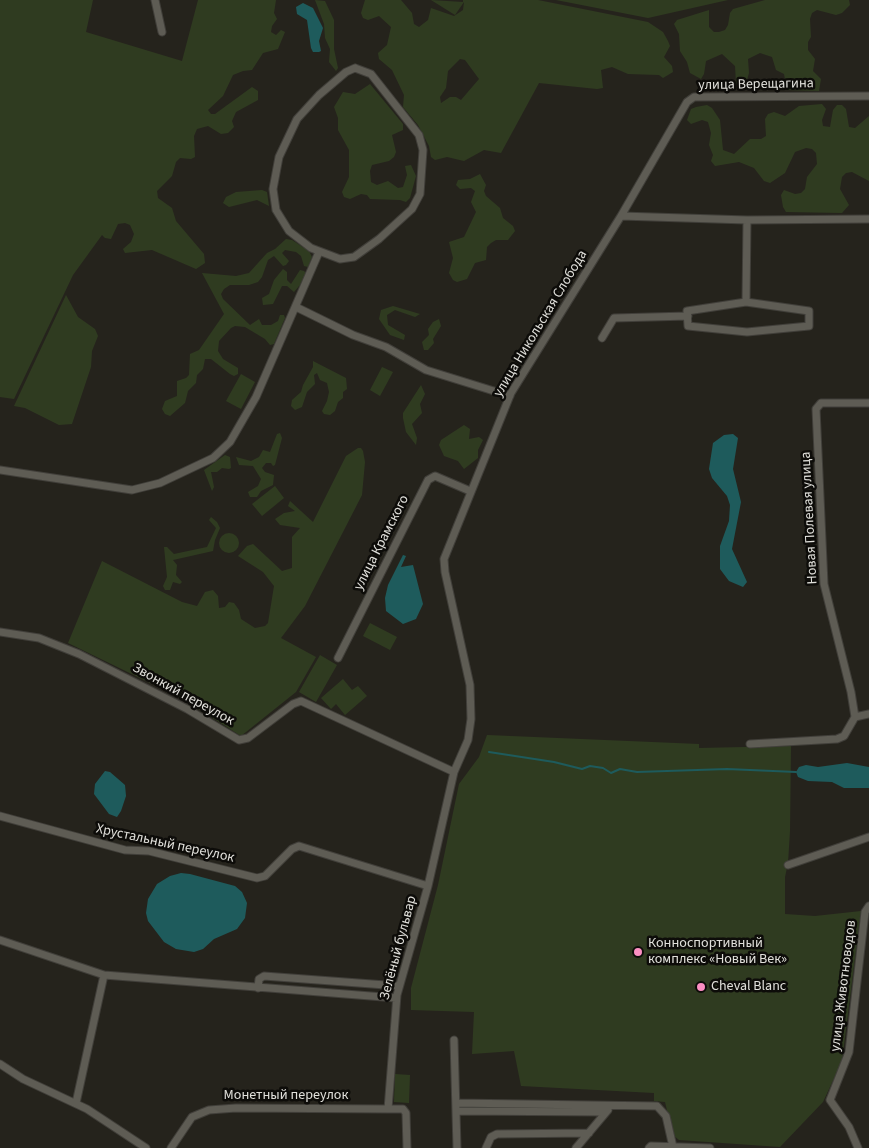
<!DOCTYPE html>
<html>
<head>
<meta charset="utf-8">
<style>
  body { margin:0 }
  canvas { display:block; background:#25231c }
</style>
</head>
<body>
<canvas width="869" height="1148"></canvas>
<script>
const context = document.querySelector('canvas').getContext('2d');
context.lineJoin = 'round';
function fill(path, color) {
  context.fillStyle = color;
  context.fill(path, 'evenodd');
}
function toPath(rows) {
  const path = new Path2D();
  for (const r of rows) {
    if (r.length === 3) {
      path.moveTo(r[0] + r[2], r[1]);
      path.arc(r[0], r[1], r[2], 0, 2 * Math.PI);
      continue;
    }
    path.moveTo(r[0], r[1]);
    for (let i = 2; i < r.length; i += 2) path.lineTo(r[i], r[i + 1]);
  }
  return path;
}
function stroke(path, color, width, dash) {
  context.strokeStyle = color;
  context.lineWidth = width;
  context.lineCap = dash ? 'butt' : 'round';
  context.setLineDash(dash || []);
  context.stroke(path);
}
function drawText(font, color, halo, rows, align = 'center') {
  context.font = font + ' "Source Sans 3",sans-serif';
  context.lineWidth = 5;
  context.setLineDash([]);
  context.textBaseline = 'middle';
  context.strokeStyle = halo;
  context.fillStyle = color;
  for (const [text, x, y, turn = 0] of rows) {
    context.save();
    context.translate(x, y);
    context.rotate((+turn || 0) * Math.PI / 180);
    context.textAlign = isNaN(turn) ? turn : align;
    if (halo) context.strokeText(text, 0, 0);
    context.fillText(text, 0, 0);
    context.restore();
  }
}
const green = toPath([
  [0,0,93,0,86,32,182,61,198,0,276,0,274,13,277,19,272,26,271,32,276,35,281,30,285,32,278,49,263,53,252,70,243,71,233,75,223,96,208,110,211,114,215,114,252,87,258,91,258,100,236,112,232,121,234,127,228,133,221,134,208,126,197,129,194,136,195,157,191,159,180,158,176,162,172,176,157,191,158,198,172,208,176,221,204,254,205,263,196,269,152,250,125,253,123,249,131,242,134,234,130,225,125,223,118,224,111,239,105,238,102,235,73,275,14,399,0,397],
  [315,0,325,1,334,20,334,49,338,68,336,71,329,62,330,49,325,38,324,24],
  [365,0,401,0,412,13,414,24,419,27,428,20,431,8,454,16,463,10,464,2,455,15,431,0,463,2,463,0,538,0,648,22,663,32,668,41,670,46,664,57,672,66,673,72,663,78,659,75,628,74,612,67,601,70,603,88,597,89,539,83,501,153,484,150,464,161,447,157,435,160,431,157,429,146,418,125,403,107,404,95,392,70,379,59,378,53,387,45,391,27,379,16,368,20,363,18,361,13],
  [460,59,465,60,479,79,461,100,456,97,450,97,441,103,440,97,446,88,448,71],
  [556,0,728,0,648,18],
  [765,0,849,0,850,5,842,13,836,15,817,10,812,13,810,19,811,37,808,42,808,50,815,59,813,71,821,79,819,91,787,90,784,74,776,70,772,57,760,53,748,59,749,73,744,90,739,88,736,83,735,66,722,54,706,61,704,74,701,79,690,73,687,62,680,51,679,34,674,24,677,20,709,10,709,27,714,32,719,32,725,30,728,25,730,13,733,9],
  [370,84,403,124,403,130,392,135,396,152,394,157,389,161,372,165,370,171,371,182,377,185,388,181,398,188,403,187,407,175,405,166,411,165,416,176,410,198,406,202,400,200,370,199,367,195,361,194,350,199,344,197,342,192,349,177,349,150,338,130,338,118,334,107,343,92,355,94],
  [822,104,826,109,822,120,823,126,830,127,833,110,837,105,842,105,846,109,849,127,855,128,869,116,869,181,852,172,846,173,842,177,840,189,849,205,842,213,786,212,783,207,781,195,784,190,795,194,801,193,805,189,807,177,817,164,816,153,812,149,806,148,795,152,785,173,770,183,764,181,754,168,739,162,715,166,711,161,713,155,709,145,711,133,708,122,702,120,691,124,687,120,691,109,696,107,707,105,712,108,720,120,723,150,734,154,750,139,761,139,766,136,765,119,768,114,774,112,785,116,799,106],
  [480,174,486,185,484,191,486,196,500,208,503,218,513,226,515,231,508,240,496,240,491,243,487,247,486,260,475,263,467,279,457,282,453,280,449,273,453,258,449,242,464,237,476,212,471,202,475,191,471,188,460,189,456,185,458,180,470,179],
  [262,190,267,192,269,206,257,200,229,207,223,203,226,197,236,192],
  [286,239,292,240,309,251,312,257,308,267,304,266,301,256,296,252,285,250,282,253,289,261,286,265,283,266,274,256,268,260,262,277,258,282,249,285,230,285,224,289,221,294,223,299,250,325,259,319,262,325,271,325,278,321,280,315,284,315,285,318,274,344,270,345,265,339,245,327,235,326,231,328,219,341,218,351,223,359,238,368,238,374,234,376,230,374,211,359,205,359,203,369,197,375,196,383,188,391,185,403,170,416,165,414,162,409,165,401,177,396,177,381,186,378,189,375,190,354,199,350,224,314,202,273,236,276,249,273,267,253,275,249],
  [283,269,287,272,287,280,291,284,300,270,304,271,306,273,300,285,294,292,287,286,282,286,273,304,263,305,262,298,269,294,274,280],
  [66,295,78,317,95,329,98,336,92,351,91,367,72,424,59,425,25,408,14,406],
  [393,306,420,314,415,317,395,310,387,315,388,325,405,335,404,340,390,335,379,319,381,310],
  [439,319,441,326,433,339,434,343,428,350,424,350,422,342,429,335,428,329,433,322],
  [313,361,346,378,347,389,343,392,343,398,338,402,335,411,330,415,324,414,322,411,327,401,329,392,327,383,320,380,317,373,314,375,315,384,307,392,302,407,295,410,291,406,292,400,301,392,303,385,313,367],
  [382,367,393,372,380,396,370,390],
  [241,374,255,382,241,409,226,401],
  [421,385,425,394,420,404,422,413,412,424,417,438,416,445,406,432,403,418,403,413],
  [464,425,470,429,469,439,479,437,483,440,478,450,478,458,464,469,458,461,444,456,439,445,441,440],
  [280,433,282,438,275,465,273,466,271,463,266,463,262,468,265,472,274,475,273,485,261,491,257,497,250,497,248,492,258,486,261,479,253,466,239,465,236,457,251,461,259,457,263,450,270,452,277,434],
  [358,448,361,448,363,451,365,462,362,495,305,606,281,638,316,657,296,692,241,736,181,698,68,643,102,561,182,602,197,606,205,592,213,590,218,596,219,608,225,607,229,602,234,603,239,610,241,619,255,628,265,626,268,623,274,586,263,572,238,556,247,546,253,544,282,571,292,568,292,537,300,528,280,525,275,519,284,513,295,511,288,506,290,501,313,522,346,456],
  [225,455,230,457,231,468,229,469,222,468,217,472,211,472,214,487,212,491,204,470],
  [275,486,284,498,262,516,252,504],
  [211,517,217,522,220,528,215,540,213,551,173,560,177,565,176,575,182,582,180,584,173,582,170,590,165,590,163,586,167,577,164,547,167,547,174,554,207,547,216,528,209,520],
  [229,543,10],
  [370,623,397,637,390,650,363,636],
  [320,655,337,665,316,702,299,692],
  [343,679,352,690,358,686,367,696,345,715,336,704,331,709,321,698],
  [487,735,699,744,699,748,791,746,790,831,788,863,785,877,785,914,815,916,861,911,842,1061,823,1102,780,1147,679,1140,673,1135,665,1102,654,1101,654,1093,521,1086,514,1051,472,1054,474,1012,411,1010,411,988,438,885,459,784,479,757],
  [395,1074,410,1075,409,1103,394,1102]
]);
const water = toPath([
  [303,3,313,8,323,28,319,41,321,51,319,52,313,52,311,48,307,20,297,14,296,7],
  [733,434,738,438,733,469,741,502,732,549,747,582,743,587,729,581,720,569,720,546,729,521,730,505,727,496,712,478,709,469,713,443,724,435],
  [403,555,406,556,401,567,413,565,423,604,416,619,403,624,386,611,385,598,388,585],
  [847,763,869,767,869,788,844,788,832,782,808,781,798,777,796,772,799,767,806,765,818,767],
  [105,771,110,772,125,785,126,796,121,811,117,817,109,814,94,794,95,784],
  [181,873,190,874,235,886,242,892,247,903,245,918,237,929,214,939,203,949,194,952,176,949,164,942,148,921,146,913,148,899,157,884,170,876]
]);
const stream = toPath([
  [489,752,554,762,582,769,590,766,603,768,611,773,620,769,637,772,727,769,796,772]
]);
const minor = toPath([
  [155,0,162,32],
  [355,68,371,74,419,135,423,150,420,194,412,209,379,239,354,257,340,259,311,248,289,231,276,210,273,189,279,157,297,119,319,95,346,72,355,68],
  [621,216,687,102,694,97,869,96],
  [746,302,809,311,809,326,747,332,688,326,687,311,746,302,747,220],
  [296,307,353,335,386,347,426,370,510,396],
  [602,338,614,318,688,316],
  [0,470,132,490,160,483,213,458,230,442,256,397,319,252],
  [0,632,39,638,79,654,187,709,239,740,248,738,293,704,301,701,454,772],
  [338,658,428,480,435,476,470,491],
  [855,717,869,714],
  [750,744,837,739,844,736,855,717,851,692,824,584,816,409,821,403,869,403],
  [0,816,125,850,149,851,257,878,265,876,292,849,299,846,428,886],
  [788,865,869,837],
  [0,940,104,975,396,998],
  [258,988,259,979,264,976,399,986],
  [454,1040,457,1148],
  [0,1064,23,1079,87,1109,146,1148],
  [76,1103,104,975],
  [456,1103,657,1106,666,1116,673,1147],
  [457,1111,606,1112],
  [171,1148,192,1117,209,1110,236,1108,388,1109],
  [407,1148,406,1113,403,1109,388,1109,397,995,428,886,454,772,468,740,471,719,470,685,445,572,444,559,511,393,621,216,747,220,869,219],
  [486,1148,491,1137,497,1134,589,1133],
  [576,1148,608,1110],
  [649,1148,651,1146,710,1148],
  [858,1148,849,1127,830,1100,849,1052,865,912,869,906]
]);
const markers = [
  [638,952,5,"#fc8fc2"],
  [701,987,5,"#fc8fc2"]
];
const streetNames = [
  ["улица Верещагина",756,85,-1],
  ["улица Никольская Слобода",541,324,-59],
  ["Новая Полевая улица",810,518,-93],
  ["улица Крамского",382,543,-63],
  ["Звонкий переулок",183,695,29],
  ["Хрустальный переулок",165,844,12],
  ["Зелёный бульвар",399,948,-75],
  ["улица Животноводов",844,986,-83],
  ["Монетный переулок",286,1096]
];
const poiNames = [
  ["Конноспортивный",648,944],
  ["комплекс «Новый Век»",648,960],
  ["Cheval Blanc",711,987]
];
fill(green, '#2f3b20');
fill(water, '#1e5b5c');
stroke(stream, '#1e5b5c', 2);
stroke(minor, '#413f3a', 9);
stroke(minor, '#5e5c54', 7);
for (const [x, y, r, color] of markers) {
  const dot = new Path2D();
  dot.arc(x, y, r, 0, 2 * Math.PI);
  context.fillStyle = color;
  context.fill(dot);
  stroke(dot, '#0d0c09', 2);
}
drawText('14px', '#e1e0db', '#0d0c09', streetNames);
drawText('14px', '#e1e0db', '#0d0c09', poiNames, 'left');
</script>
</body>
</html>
